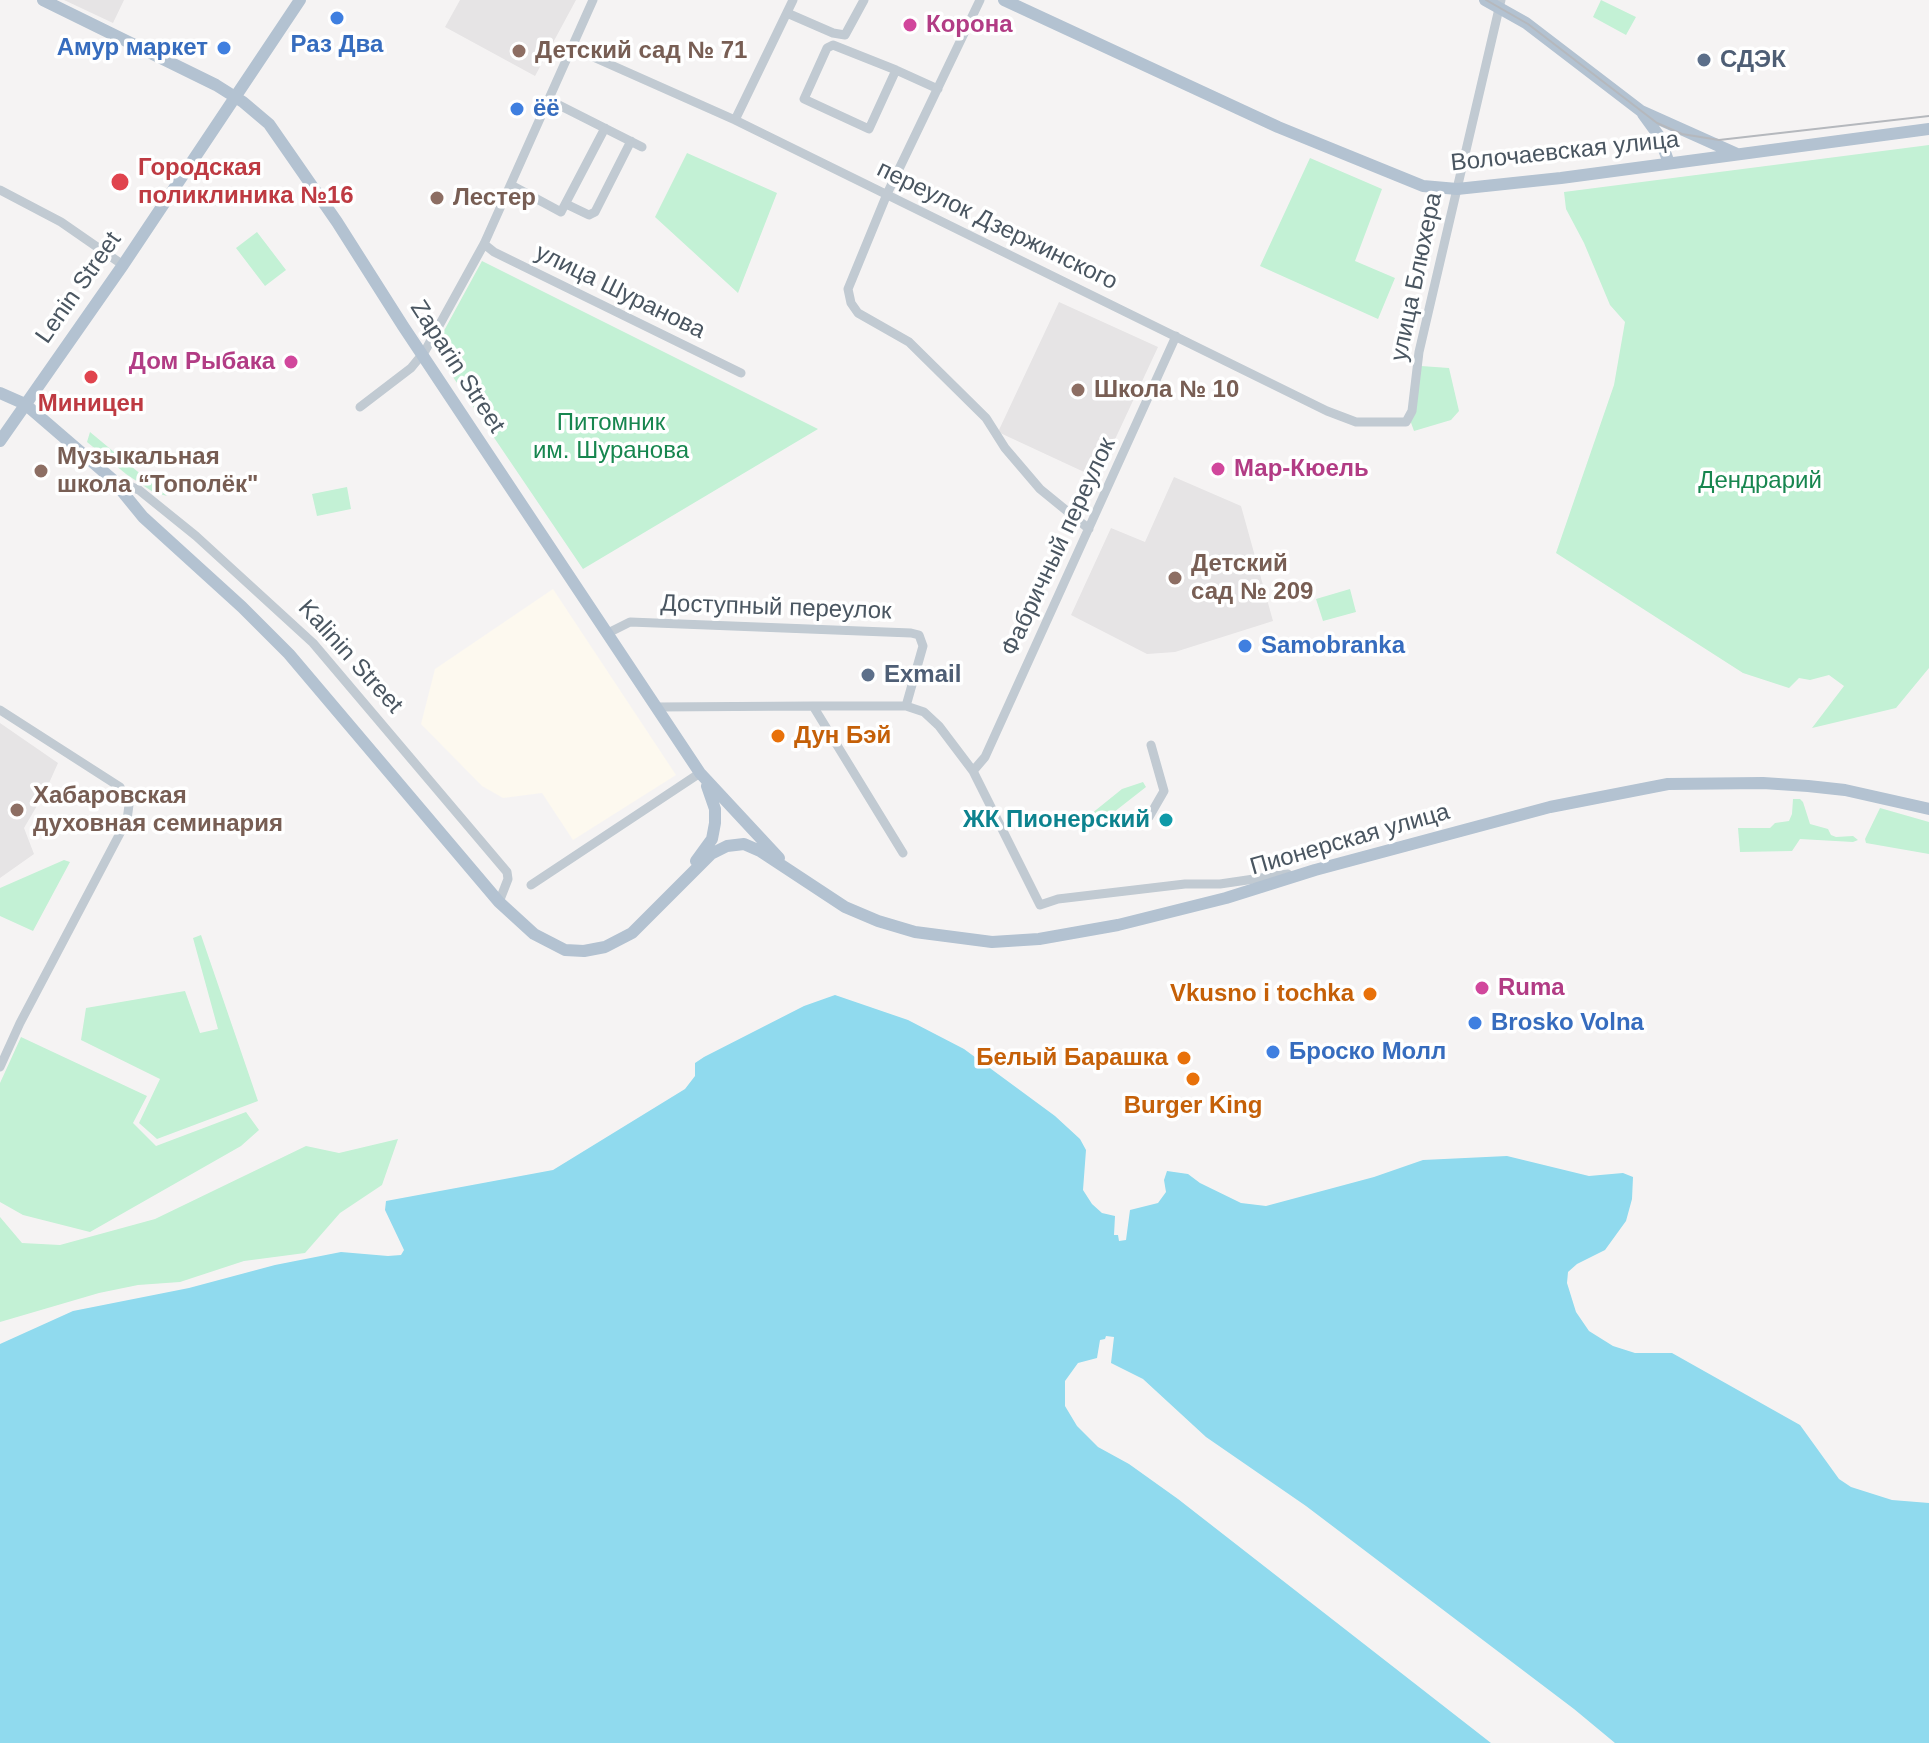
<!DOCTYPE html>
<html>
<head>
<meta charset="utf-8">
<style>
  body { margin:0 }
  canvas { display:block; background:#f5f3f3 }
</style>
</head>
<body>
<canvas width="1929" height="1743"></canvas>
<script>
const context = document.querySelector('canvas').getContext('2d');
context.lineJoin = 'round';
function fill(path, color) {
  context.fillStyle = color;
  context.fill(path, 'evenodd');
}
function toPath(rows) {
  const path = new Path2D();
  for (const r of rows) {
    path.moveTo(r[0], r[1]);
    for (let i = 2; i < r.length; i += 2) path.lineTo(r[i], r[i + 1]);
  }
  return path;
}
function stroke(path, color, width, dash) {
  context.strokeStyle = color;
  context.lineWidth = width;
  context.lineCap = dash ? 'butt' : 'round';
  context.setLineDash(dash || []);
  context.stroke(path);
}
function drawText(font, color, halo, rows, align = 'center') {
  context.font = font + ' Arial,sans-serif';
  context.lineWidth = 7;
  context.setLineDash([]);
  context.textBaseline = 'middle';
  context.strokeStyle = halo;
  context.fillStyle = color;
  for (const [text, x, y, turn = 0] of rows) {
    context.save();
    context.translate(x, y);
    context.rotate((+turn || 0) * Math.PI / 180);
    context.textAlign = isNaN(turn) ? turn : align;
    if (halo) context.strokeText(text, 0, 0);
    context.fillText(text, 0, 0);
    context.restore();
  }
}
const commercial = toPath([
  [553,589,676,775,573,840,542,793,503,798,482,786,421,724,435,669]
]);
const education = toPath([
  [64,0,124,0,113,23],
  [460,0,576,0,535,76,445,27],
  [1059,302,1158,347,1097,478,998,432],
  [1174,477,1241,506,1273,621,1175,652,1147,654,1071,615,1111,528,1145,542],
  [0,723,58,763,45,792,24,828,34,854,0,878]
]);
const green = toPath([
  [1601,0,1636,17,1626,35,1593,17],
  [1929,145,1929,668,1896,708,1812,728,1844,686,1829,675,1810,680,1799,678,1789,688,1743,673,1556,553,1614,385,1625,322,1610,305,1584,243,1566,209,1564,192],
  [687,153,777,193,738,293,655,217],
  [1310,158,1382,189,1355,261,1395,278,1378,319,1260,266],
  [257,232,286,270,265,286,236,248],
  [482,261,818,429,583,569,434,349],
  [1421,366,1449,368,1459,411,1451,420,1414,431,1409,417],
  [90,432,167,496,153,492,126,474,87,442],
  [347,487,351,509,317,516,312,494],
  [1350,589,1356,612,1323,621,1316,599],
  [1143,782,1146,787,1100,823,1091,814,1122,789],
  [1793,799,1800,799,1803,802,1810,824,1828,829,1831,835,1836,837,1853,836,1858,840,1853,842,1800,839,1792,851,1740,852,1738,828,1770,828,1775,823,1789,821,1792,814],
  [1880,808,1929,822,1929,854,1866,843,1865,839],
  [64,860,70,862,33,931,0,916,0,888],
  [201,935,258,1101,157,1139,139,1123,160,1079,81,1040,86,1008,185,991,200,1033,218,1029,193,938],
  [21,1037,147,1096,133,1123,156,1146,246,1112,259,1130,241,1146,90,1232,23,1215,0,1202,0,1083],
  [398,1139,382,1185,340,1213,305,1253,244,1261,180,1282,138,1285,99,1293,0,1322,0,1217,22,1243,60,1245,155,1219,306,1146,339,1153]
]);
const water = toPath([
  [835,995,908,1020,964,1049,1055,1116,1080,1139,1086,1150,1083,1190,1092,1204,1102,1213,1115,1216,1114,1235,1118,1235,1119,1241,1126,1240,1130,1210,1158,1203,1166,1192,1164,1180,1167,1171,1188,1174,1200,1183,1241,1203,1266,1206,1374,1177,1423,1160,1507,1156,1589,1176,1623,1173,1633,1177,1632,1199,1626,1221,1605,1250,1577,1264,1568,1272,1567,1283,1576,1312,1589,1331,1613,1346,1635,1353,1672,1353,1800,1425,1839,1479,1851,1487,1892,1500,1929,1503,1929,1743,1615,1743,1574,1709,1306,1506,1206,1437,1143,1379,1111,1363,1114,1337,1106,1336,1105,1339,1100,1340,1097,1358,1078,1363,1065,1381,1065,1406,1077,1426,1098,1447,1129,1464,1178,1499,1491,1743,0,1743,0,1344,73,1311,189,1288,275,1265,341,1252,388,1256,401,1255,404,1250,385,1210,386,1201,553,1170,685,1089,695,1076,695,1063,704,1057,804,1006]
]);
const minor = toPath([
  [980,0,887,194,848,289,851,303,858,313,909,342,986,418,1005,448,1040,489,1089,529],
  [787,13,833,33,845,35,864,0],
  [573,48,735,120,1327,411,1356,422,1406,422,1412,411,1419,352,1501,0],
  [896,70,869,129,804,99,827,48,833,45,896,70,938,89],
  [549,100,642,147],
  [735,120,793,0],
  [511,185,561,212,605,128],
  [0,190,61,222,123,265],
  [566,204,589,215,595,212,631,141],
  [484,244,494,252,741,373],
  [360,407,411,368,425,351,484,244,593,0],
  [115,480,139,490,196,536,313,643,507,872,508,879,499,902],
  [608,633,630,622,911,633,919,635,923,646,906,706],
  [813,706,906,706,924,712,939,726,973,771,1040,905,1058,899,1185,884,1220,884,1288,874],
  [657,707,813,706,903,853],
  [0,710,120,787,129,805,127,820,20,1023,0,1067],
  [973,771,985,757,1176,336],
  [1149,817,1164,791,1151,745],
  [531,885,700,773]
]);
const major = toPath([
  [43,0,216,85,243,102,269,124,337,222,403,326,700,773,779,858],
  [1004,0,1278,127,1423,186,1457,189,1561,178,1929,129],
  [1485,0,1526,23,1641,111,1737,154],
  [1643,114,1659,136,1669,163],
  [0,393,25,404,112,479,143,517,242,607,289,654,499,902,534,934,565,950,584,951,605,947,632,933,711,854,727,846,744,844,760,851,845,907,878,921,915,932,992,942,1039,939,1118,925,1226,898,1315,870,1550,807,1668,784,1763,783,1808,786,1845,790,1929,809],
  [0,441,123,265,300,0],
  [696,861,712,839,715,823,715,809,707,786]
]);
const tram = toPath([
  [1486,0,1528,24,1657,123,1682,134,1719,140,1929,116]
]);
const markers = [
  [337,18,8,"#3f7fe0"],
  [910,25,8,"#d1479c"],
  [224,48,8,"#3f7fe0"],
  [519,51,8,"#8d6e63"],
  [1704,60,8,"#5c6f8a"],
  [517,109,8,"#3f7fe0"],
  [120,182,10,"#e0444e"],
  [437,198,8,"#8d6e63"],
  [291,362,8,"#d1479c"],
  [91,377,8,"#e0444e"],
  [1078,390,8,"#8d6e63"],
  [1218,469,8,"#d1479c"],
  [41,471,8,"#8d6e63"],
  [1175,578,8,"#8d6e63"],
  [1245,646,8,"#3f7fe0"],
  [868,675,8,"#5c6f8a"],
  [778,736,8,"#e8710a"],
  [17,810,8,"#8d6e63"],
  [1166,820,8,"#0f9aa8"],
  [1482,988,8,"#d1479c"],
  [1370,994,8,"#e8710a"],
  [1475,1023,8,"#3f7fe0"],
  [1273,1052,8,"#3f7fe0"],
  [1184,1058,8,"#e8710a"],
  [1193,1079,8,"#e8710a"]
];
const hotelNames = [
  ["Корона",926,25],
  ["Дом Рыбака",275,362,"right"],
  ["Мар-Кюель",1234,469],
  ["Ruma",1498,988]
];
const shopNames = [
  ["Раз Два",337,45,"center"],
  ["Амур маркет",208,48,"right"],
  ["ёё",533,109],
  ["Samobranka",1261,646],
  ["Brosko Volna",1491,1023],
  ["Броско Молл",1289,1052]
];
const educationNames = [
  ["Детский сад № 71",535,51],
  ["Лестер",453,198],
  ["Школа № 10",1094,390],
  ["Музыкальная",57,457],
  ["школа “Тополёк\"",57,485],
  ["Детский",1191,564],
  ["сад № 209",1191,592],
  ["Хабаровская",33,796],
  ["духовная семинария",33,824]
];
const serviceNames = [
  ["СДЭК",1720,60],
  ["Exmail",884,675]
];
const streetNames = [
  ["Волочаевская улица",1565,152,-6],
  ["переулок Дзержинского",997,226,26],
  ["улица Блюхера",1417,277,-78],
  ["Lenin Street",79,288,-55],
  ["улица Шуранова",620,292,26],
  ["Zaparin Street",457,367,57],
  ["Фабричный переулок",1059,547,-65],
  ["Доступный переулок",776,608,2],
  ["Kalinin Street",350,657,48],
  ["Пионерская улица",1350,840,-16]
];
const healthNames = [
  ["Городская",138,168],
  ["поликлиника №16",138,196],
  ["Миницен",91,404,"center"]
];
const parkNames = [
  ["Питомник",611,423],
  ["им. Шуранова",611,451],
  ["Дендрарий",1760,481]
];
const foodNames = [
  ["Дун Бэй",794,736,"left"],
  ["Vkusno i tochka",1354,994],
  ["Белый Барашка",1168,1058],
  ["Burger King",1193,1106,"center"]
];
const cultureNames = [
  ["ЖК Пионерский",1150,820]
];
fill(commercial, '#fdf9ef');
fill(education, '#e6e4e5');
fill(green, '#c3f1d5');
fill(water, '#90daee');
stroke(minor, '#c1cad2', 9);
stroke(major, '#b3c2d1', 12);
stroke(tram, '#b5b8bd', 2);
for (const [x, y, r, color] of markers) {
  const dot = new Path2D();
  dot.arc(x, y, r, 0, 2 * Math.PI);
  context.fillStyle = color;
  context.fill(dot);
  stroke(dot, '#fff', 3);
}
drawText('bold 24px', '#b23c85', '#fff', hotelNames, 'left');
drawText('bold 24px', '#366cbe', '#fff', shopNames, 'left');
drawText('bold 24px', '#785e54', '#fff', educationNames, 'left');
drawText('bold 24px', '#4e5e75', '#fff', serviceNames, 'left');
drawText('24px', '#4a5661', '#fff', streetNames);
drawText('bold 24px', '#be3a42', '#fff', healthNames, 'left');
drawText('24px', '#17864f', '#fff', parkNames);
drawText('bold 24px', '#c56008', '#fff', foodNames, 'right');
drawText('bold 24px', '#0d838f', '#fff', cultureNames, 'right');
</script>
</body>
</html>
